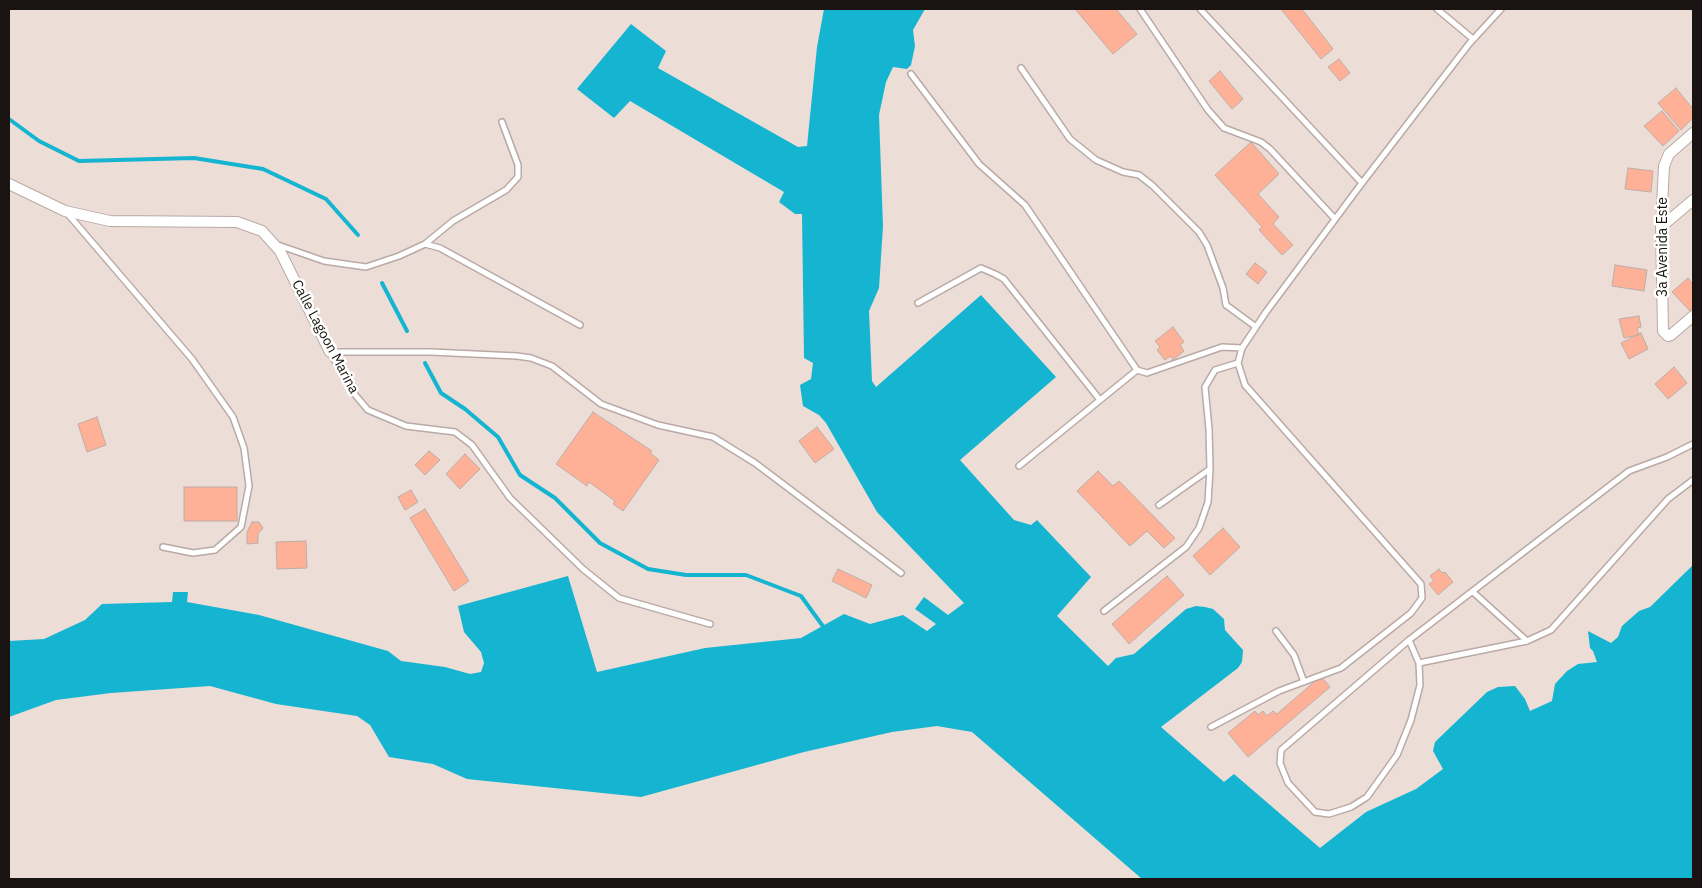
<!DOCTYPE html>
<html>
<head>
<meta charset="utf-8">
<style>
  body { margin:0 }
  #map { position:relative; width:1702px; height:888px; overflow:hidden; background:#ecddd7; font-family:"IBM Plex Sans",sans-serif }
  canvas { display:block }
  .frame { position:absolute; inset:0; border:10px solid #191412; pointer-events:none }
</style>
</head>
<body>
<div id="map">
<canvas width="1702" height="888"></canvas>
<div class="frame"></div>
</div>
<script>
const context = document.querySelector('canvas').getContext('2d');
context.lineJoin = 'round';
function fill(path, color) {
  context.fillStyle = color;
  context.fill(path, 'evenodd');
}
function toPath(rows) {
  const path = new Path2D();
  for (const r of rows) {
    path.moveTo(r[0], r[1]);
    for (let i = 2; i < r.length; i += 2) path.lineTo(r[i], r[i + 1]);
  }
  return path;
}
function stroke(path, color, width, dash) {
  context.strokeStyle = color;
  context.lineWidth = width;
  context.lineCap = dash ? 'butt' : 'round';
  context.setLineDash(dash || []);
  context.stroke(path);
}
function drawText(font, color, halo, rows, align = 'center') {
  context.font = font + ' "IBM Plex Sans",sans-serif';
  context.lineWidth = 5;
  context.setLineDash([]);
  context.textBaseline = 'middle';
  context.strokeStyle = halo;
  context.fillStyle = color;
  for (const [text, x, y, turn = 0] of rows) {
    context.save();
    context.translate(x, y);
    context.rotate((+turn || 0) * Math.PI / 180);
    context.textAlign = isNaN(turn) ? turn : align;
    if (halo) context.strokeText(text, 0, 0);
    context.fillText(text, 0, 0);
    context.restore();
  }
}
const water = toPath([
  [824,9,925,9,913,30,915,46,911,65,907,69,893,67,886,82,879,115,883,226,879,288,869,311,872,381,876,387,981,295,1056,377,960,460,1014,520,1031,525,1037,520,1091,577,1057,616,1108,666,1116,658,1134,654,1186,609,1196,606,1205,607,1213,609,1224,619,1225,630,1243,650,1242,662,1238,668,1161,727,1224,782,1234,774,1320,848,1366,812,1416,789,1443,769,1433,751,1435,742,1487,692,1498,687,1515,686,1525,699,1530,711,1552,701,1555,684,1567,671,1578,664,1597,662,1593,651,1590,648,1588,631,1611,643,1618,637,1622,626,1639,611,1650,607,1693,565,1693,879,1142,879,972,732,937,726,892,732,804,752,641,797,467,779,433,764,389,757,370,725,357,716,276,704,210,686,111,693,56,700,9,717,9,641,44,639,85,620,102,604,172,602,173,592,188,592,187,602,259,615,388,651,401,661,445,667,470,674,481,672,484,663,481,652,464,632,458,606,568,576,597,672,705,648,801,638,844,614,870,624,903,615,927,631,936,624,915,609,924,597,948,615,964,603,877,512,826,423,819,415,803,406,800,385,811,379,813,363,804,358,802,214,795,214,779,202,784,192,630,101,614,118,577,89,631,24,666,51,658,68,798,147,807,146,817,47]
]);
const stream = toPath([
  [9,119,39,141,79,161,194,158,263,169,326,199,358,235],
  [382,283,407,331],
  [425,363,441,393,465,409,498,437,520,475,555,498,600,543,648,569,686,575,746,575,801,596,825,629]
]);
const building = toPath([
  [1075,9,1116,9,1137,34,1113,54,1075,9],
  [1281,9,1302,9,1333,49,1321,59,1281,9],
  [1339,59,1350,73,1340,81,1328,67,1339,59],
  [1220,71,1243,99,1232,109,1209,81,1220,71],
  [1676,88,1693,109,1693,118,1681,130,1658,103,1676,88],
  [1662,111,1679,131,1663,146,1644,126,1662,111],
  [1251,142,1279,174,1258,194,1279,217,1273,224,1293,245,1282,255,1259,230,1262,227,1215,175,1251,142],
  [1628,168,1653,171,1651,192,1625,189,1628,168],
  [1255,263,1267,272,1258,284,1246,274,1255,263],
  [1615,265,1647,270,1644,291,1612,286,1615,265],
  [1688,278,1693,285,1693,310,1691,312,1672,292,1688,278],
  [1639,316,1641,327,1637,328,1639,335,1624,338,1619,319,1639,316],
  [1173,327,1184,342,1180,345,1184,351,1173,360,1170,356,1165,360,1157,350,1160,347,1155,341,1173,327],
  [1641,333,1648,349,1629,359,1621,343,1641,333],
  [1674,367,1687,383,1668,399,1655,384,1674,367],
  [593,412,652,451,650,453,659,460,623,511,613,504,615,501,589,482,587,486,556,464,593,412],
  [97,417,106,445,87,452,78,424,97,417],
  [817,427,834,449,815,463,799,441,817,427],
  [429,451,440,460,425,475,415,465,429,451],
  [465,454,480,469,460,489,446,474,465,454],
  [1098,471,1113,486,1119,481,1175,538,1164,548,1147,531,1130,546,1077,491,1098,471],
  [184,487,237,487,237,521,184,521,184,487],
  [411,490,418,502,405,510,398,497,411,490],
  [425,509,469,581,454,591,410,518,425,509],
  [252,522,259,522,263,528,258,534,258,543,247,544,247,532,252,522],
  [1223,528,1240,547,1210,575,1193,556,1223,528],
  [306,541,307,568,277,569,276,542,306,541],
  [838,569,872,585,866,598,832,581,838,569],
  [1439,569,1442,573,1445,572,1453,582,1438,595,1429,584,1434,581,1430,576,1439,569],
  [1167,576,1184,595,1129,644,1112,624,1167,576],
  [1321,676,1330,687,1248,757,1228,733,1255,711,1258,715,1263,711,1267,716,1273,711,1277,714,1321,676]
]);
const service = toPath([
  [1140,9,1208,110,1224,128,1261,142,1270,149,1335,219],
  [1200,9,1362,183],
  [1437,9,1473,39],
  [1021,68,1070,139,1096,160,1123,172,1139,175,1153,186,1199,232,1207,245,1223,288,1226,305,1256,327],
  [911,74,979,164,1025,205,1137,370,1147,373,1222,347,1242,348],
  [67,213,192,359,233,417,244,448,249,486,241,527,215,550,193,553,163,547],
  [425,244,453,221,506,190,518,177,518,165,502,122],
  [278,245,324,261,366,267,399,256,425,244,440,248,580,325],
  [918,303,981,268,995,274,1004,279,1100,400],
  [1019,466,1137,370],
  [1159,505,1210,469],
  [1473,592,1527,641],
  [1104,611,1186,547,1199,528,1208,502,1210,469,1209,429,1205,387,1215,370,1238,363],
  [710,624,619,598,583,569,510,498,472,445,455,432,406,426,368,410,351,390,330,352,431,352,517,356,531,358,552,366,601,404,658,425,713,437,755,463,901,573],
  [1276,631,1294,655,1304,682],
  [1409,640,1419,663,1420,685,1411,720,1397,755,1367,797,1351,807,1329,814,1315,812,1288,783,1280,763,1281,750,1409,640,1629,471,1667,457,1693,444],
  [1419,663,1527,641,1551,630,1668,499,1693,480],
  [1211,727,1279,691,1341,668,1411,613,1422,598,1421,584,1245,385,1238,363,1242,348,1266,312,1362,183,1469,44,1501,9]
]);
const minor = toPath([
  [1693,133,1669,154,1664,166,1661,227,1663,331,1668,336,1671,335,1693,316],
  [9,184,65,211,110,221,237,222,262,231,280,251,330,352],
  [1661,227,1693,200]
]);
const streetNames = [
  ["3a Avenida Este",1663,247,-90],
  ["Calle Lagoon Marina",325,337,62]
];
fill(water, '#15b5d1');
stroke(stream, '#15b5d1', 4);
fill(building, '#feb196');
stroke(building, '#bcada8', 1);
stroke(service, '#b9aaa5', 8);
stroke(minor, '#b9aaa5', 12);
stroke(service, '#fff', 5);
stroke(minor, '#fff', 10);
drawText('14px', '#191412', '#fff', streetNames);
</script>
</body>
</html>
